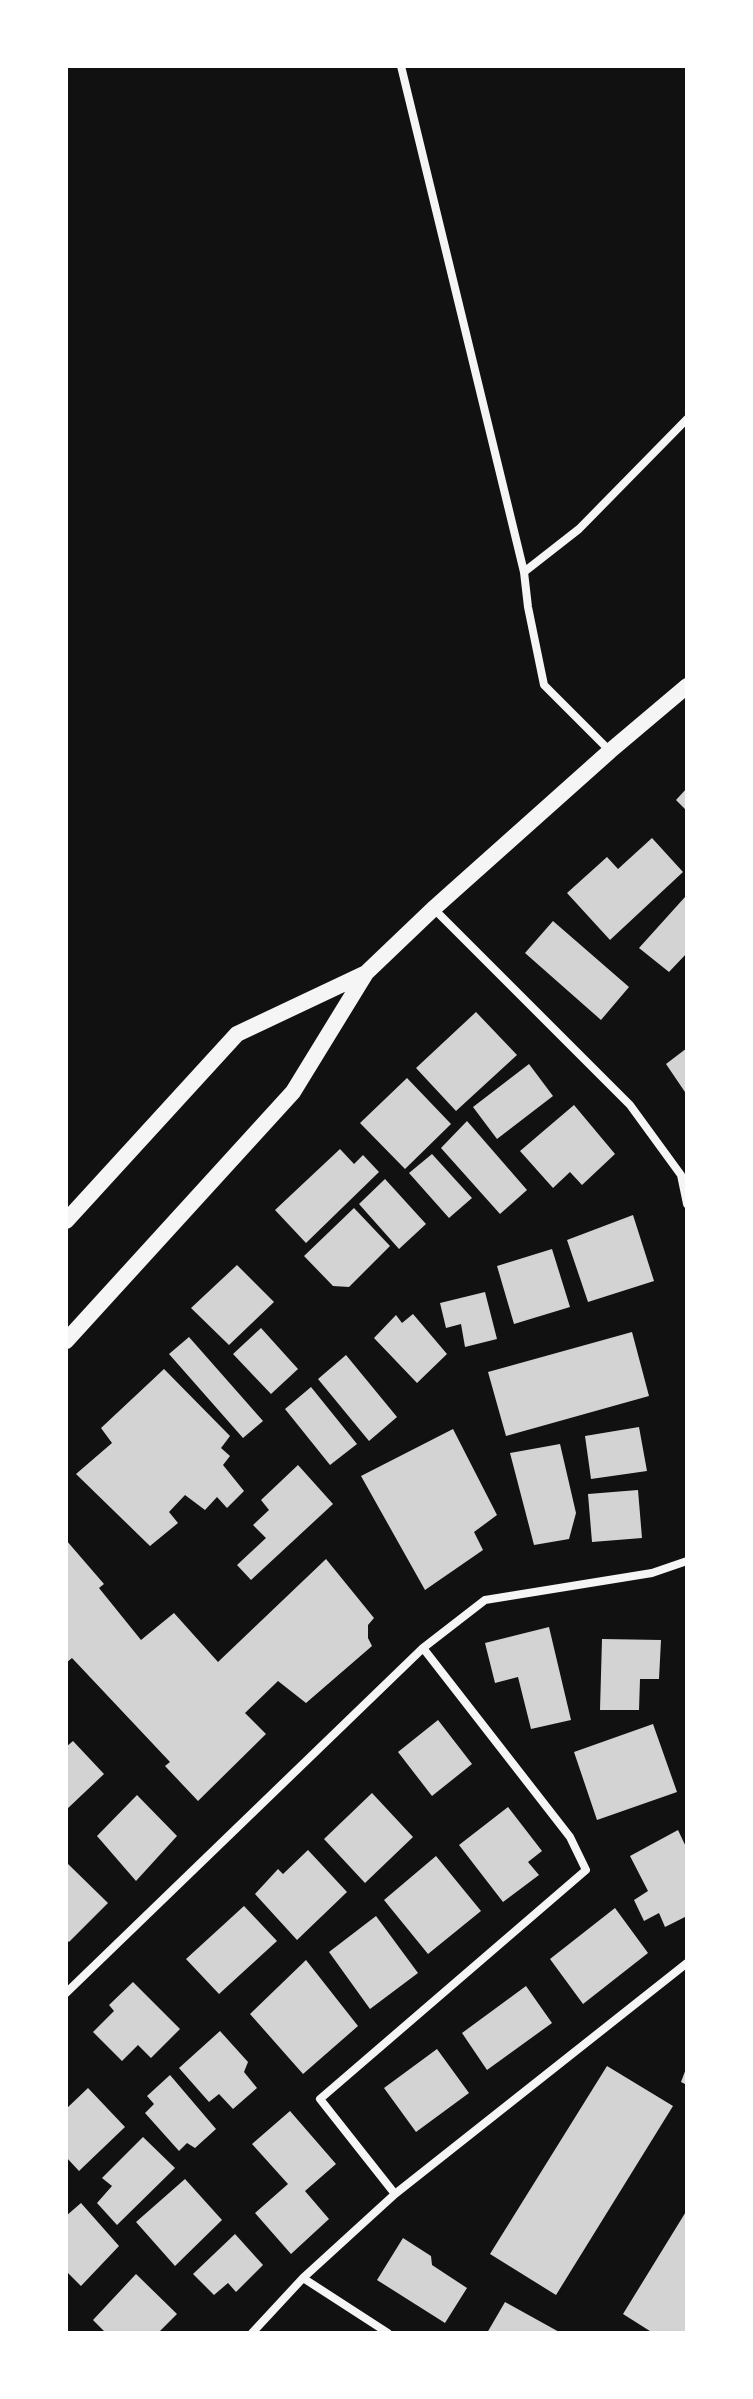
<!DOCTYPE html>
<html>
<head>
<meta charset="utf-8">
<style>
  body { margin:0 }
  #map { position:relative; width:753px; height:2399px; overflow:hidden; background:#111; font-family:"Fira Sans",sans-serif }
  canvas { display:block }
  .frame { position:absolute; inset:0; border:68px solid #fff; pointer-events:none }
</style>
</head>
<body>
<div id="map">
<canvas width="753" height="2399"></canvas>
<div class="frame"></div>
</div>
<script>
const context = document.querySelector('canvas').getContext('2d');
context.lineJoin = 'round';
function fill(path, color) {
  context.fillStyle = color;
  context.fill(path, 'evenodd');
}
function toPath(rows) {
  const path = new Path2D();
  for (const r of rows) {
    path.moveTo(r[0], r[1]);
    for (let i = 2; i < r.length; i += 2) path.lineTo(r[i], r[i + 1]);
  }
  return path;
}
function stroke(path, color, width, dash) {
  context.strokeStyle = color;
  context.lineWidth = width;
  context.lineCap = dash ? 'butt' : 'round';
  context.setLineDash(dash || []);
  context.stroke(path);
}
const building = toPath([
  [687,788,687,811,676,800],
  [652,838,683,872,610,940,567,893,607,857,618,869],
  [685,897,687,953,669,972,639,948],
  [553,921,629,987,601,1020,525,953],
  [476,1012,517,1055,456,1111,416,1068],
  [687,1048,687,1095,666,1064],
  [529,1064,553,1096,497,1139,473,1107],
  [407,1078,451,1124,405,1169,360,1123],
  [574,1105,615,1154,582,1185,570,1172,553,1188,520,1151],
  [467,1121,527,1190,500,1214,441,1148],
  [340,1149,354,1164,363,1155,379,1172,306,1243,275,1210],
  [432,1154,472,1198,449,1218,409,1173],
  [385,1179,426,1224,399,1249,359,1204],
  [354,1208,390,1246,349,1287,333,1286,304,1256],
  [633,1215,654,1281,588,1302,567,1240],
  [552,1249,570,1307,514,1324,497,1266],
  [237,1265,274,1302,229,1345,191,1308],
  [485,1292,497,1339,465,1347,461,1324,446,1328,440,1303],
  [413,1314,447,1354,417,1383,374,1338,396,1315,402,1323],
  [261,1328,298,1369,271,1394,233,1354],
  [632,1332,649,1396,506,1436,488,1372],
  [189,1337,263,1421,243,1438,169,1354],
  [346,1355,397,1417,369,1441,318,1379],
  [164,1369,230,1436,221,1448,230,1456,223,1465,244,1491,227,1508,217,1497,205,1510,185,1495,169,1512,178,1523,150,1546,76,1474,112,1443,101,1428],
  [311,1387,357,1444,330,1465,285,1409],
  [639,1427,647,1471,591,1479,585,1436],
  [453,1429,497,1515,474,1532,483,1550,425,1590,361,1476],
  [560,1444,576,1513,569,1539,534,1545,510,1453],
  [298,1465,333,1504,251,1580,237,1565,266,1538,253,1525,269,1510,261,1500],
  [638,1490,642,1538,592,1542,588,1494],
  [66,1540,104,1584,99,1588,141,1640,174,1613,218,1662,326,1559,374,1618,368,1625,368,1638,372,1646,306,1703,278,1681,245,1713,266,1734,198,1801,165,1766,170,1762,72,1658,66,1663],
  [549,1627,571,1720,531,1729,518,1677,495,1683,485,1643],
  [602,1639,661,1640,659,1679,640,1679,639,1710,600,1710],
  [438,1720,472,1764,432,1796,398,1752],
  [653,1724,677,1792,597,1820,574,1752],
  [73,1741,104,1774,66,1810,66,1747],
  [372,1793,413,1837,365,1883,324,1839],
  [137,1795,177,1836,136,1881,97,1836],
  [508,1807,542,1851,528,1862,539,1875,503,1902,459,1845],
  [678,1830,687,1849,687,1916,665,1927,659,1913,644,1921,634,1900,648,1891,630,1856],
  [308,1850,347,1892,297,1940,255,1894,278,1869,283,1874],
  [436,1856,481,1911,428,1954,384,1900],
  [66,1862,108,1903,69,1942,66,1939],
  [244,1906,277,1941,219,1994,186,1959],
  [615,1908,648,1953,583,2004,550,1959],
  [376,1916,418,1973,370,2009,329,1952],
  [306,1960,358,2026,303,2074,250,2014],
  [133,1982,180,2029,151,2058,138,2045,122,2061,93,2032,114,2011,109,2005],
  [526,1986,552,2023,487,2070,462,2033],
  [220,2031,248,2062,244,2072,257,2088,233,2109,219,2094,209,2102,179,2068],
  [437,2049,469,2093,416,2132,384,2088],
  [607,2066,673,2106,556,2295,490,2254],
  [687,2066,687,2085,681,2082],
  [170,2075,216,2129,195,2148,187,2143,179,2151,145,2113,154,2104,147,2096],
  [88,2088,125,2127,79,2171,66,2157,66,2109],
  [290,2111,336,2164,305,2191,329,2219,291,2254,255,2213,288,2184,252,2144],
  [143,2137,175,2168,117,2225,97,2203,112,2186,102,2178],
  [185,2179,222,2220,175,2266,136,2222],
  [81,2203,119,2246,81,2286,66,2271,66,2216],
  [687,2210,687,2333,653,2333,623,2314],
  [235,2234,263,2265,236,2292,228,2283,214,2295,193,2274],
  [403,2238,431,2256,432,2265,467,2288,445,2323,377,2280],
  [136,2274,177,2314,158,2333,106,2333,93,2320],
  [505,2302,561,2333,487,2333]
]);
const minor = toPath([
  [401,66,524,572,528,607,544,685,610,751],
  [524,572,579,529,687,419],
  [434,909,630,1105,681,1175,687,1204],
  [66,1993,423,1648,485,1600,652,1573,687,1561],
  [395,2194,320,2099,586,1870,570,1837,423,1648],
  [303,2278,388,2333],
  [252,2333,303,2278,395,2194,687,1963]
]);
const secondary = toPath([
  [66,1221,237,1034,364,974],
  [66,1341,293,1092,366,973,433,909,610,751,687,686]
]);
fill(building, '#d3d3d3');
stroke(minor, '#f5f5f5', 8);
stroke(secondary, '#f5f5f5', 16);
</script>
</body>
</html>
